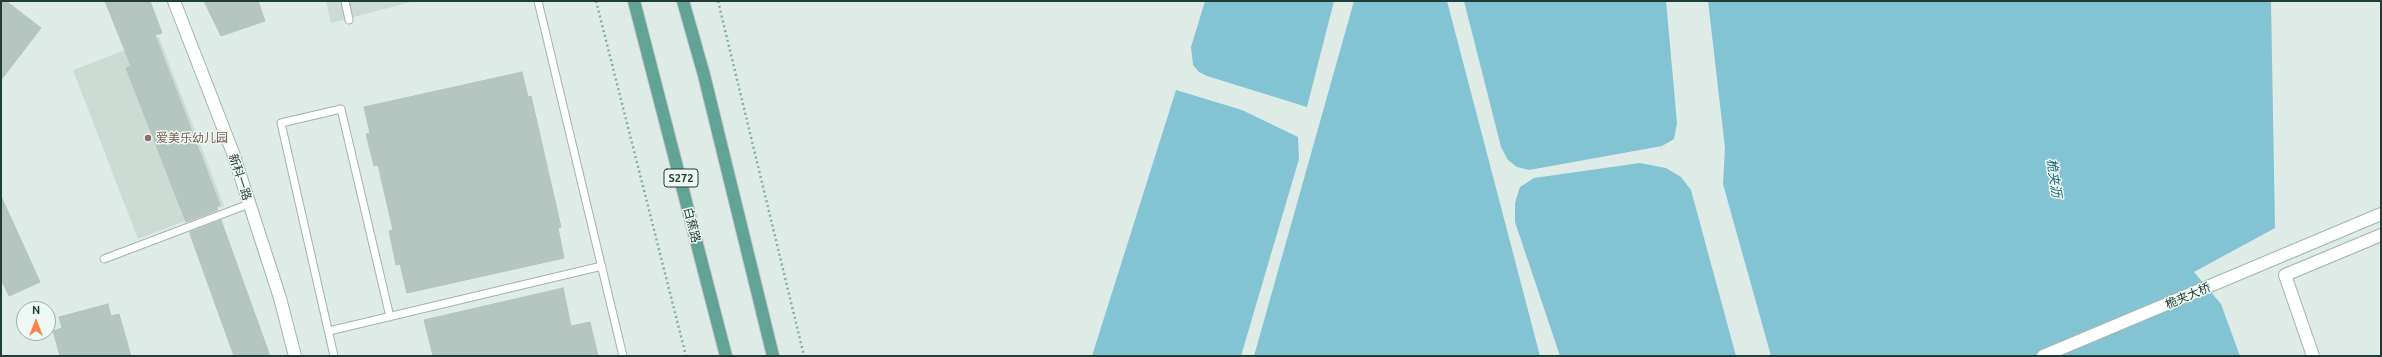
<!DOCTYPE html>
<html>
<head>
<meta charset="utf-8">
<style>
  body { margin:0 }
  #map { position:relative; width:2382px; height:357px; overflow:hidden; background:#dfebe6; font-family:Ubuntu,sans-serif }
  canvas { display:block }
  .frame { position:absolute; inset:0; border:2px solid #1f3c36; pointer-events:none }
  .north { position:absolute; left:16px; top:301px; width:40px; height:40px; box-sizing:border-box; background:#f0f8f4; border:1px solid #9cada8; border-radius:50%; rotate:0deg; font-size:11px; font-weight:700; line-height:16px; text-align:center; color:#1f3c36 }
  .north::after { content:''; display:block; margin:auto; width:14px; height:18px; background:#fa804f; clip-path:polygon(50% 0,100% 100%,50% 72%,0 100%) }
</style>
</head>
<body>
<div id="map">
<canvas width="2382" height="357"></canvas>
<div class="frame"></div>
<div class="north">N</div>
</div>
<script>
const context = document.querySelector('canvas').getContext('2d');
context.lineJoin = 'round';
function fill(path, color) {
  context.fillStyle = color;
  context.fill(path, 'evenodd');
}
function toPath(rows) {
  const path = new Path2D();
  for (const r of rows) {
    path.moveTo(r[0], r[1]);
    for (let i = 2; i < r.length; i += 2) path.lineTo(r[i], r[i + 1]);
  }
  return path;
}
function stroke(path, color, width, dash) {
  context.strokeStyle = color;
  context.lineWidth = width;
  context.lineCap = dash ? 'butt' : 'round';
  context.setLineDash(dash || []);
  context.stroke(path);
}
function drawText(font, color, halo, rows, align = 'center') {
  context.font = font + ' Ubuntu,"Noto Sans SC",sans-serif';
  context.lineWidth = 3;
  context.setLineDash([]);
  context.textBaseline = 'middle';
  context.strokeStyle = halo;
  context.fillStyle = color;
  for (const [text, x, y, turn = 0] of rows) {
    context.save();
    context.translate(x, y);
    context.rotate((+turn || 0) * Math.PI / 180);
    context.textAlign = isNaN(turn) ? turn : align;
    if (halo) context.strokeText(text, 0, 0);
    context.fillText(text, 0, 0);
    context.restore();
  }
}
const built = toPath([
  [326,1,415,1,331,23],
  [159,37,224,206,138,239,73,70]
]);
const water = toPath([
  [1205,1,1334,1,1307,107,1207,76,1199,72,1193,65,1191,47],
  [1354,1,1447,1,1540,356,1254,356],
  [1464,1,1666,1,1677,123,1674,139,1662,146,1529,170,1517,167,1508,160,1501,147],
  [1708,1,2271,1,2275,228,2194,272,2221,304,2240,356,1771,356,1723,184,1725,148],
  [1176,90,1242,110,1298,137,1299,159,1241,356,1092,356],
  [1640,163,1666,168,1681,177,1691,190,1736,356,1560,356,1515,222,1515,203,1520,187,1534,178]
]);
const building = toPath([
  [1,1,6,1,41,28,1,80,1,1],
  [105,1,150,1,162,33,155,35,220,205,216,207,218,210,186,222,126,68,131,66,105,1],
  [204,1,258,1,265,21,221,36,204,1],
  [522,72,528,97,531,96,561,227,558,228,564,258,407,293,400,264,396,265,389,231,393,230,378,165,374,166,366,134,370,133,364,107,522,72],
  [1,196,40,282,9,296,1,279,1,196],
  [221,220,270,356,234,356,190,234,190,232,221,220],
  [563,288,571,326,590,322,598,356,433,356,424,320,563,288],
  [108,304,111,316,119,314,131,356,60,356,53,331,62,328,59,317,108,304]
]);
const path = toPath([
  [596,1,686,356],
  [718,1,804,356]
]);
const lane = toPath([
  [345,1,349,20],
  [538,1,623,356],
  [104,259,249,204],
  [329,331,602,266],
  [334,356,281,123,341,109,390,317]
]);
const street = toPath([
  [2313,356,2285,275,2381,235]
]);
const secondary = toPath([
  [174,1,233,153,280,298,295,356],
  [2043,356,2381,214]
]);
const primary = toPath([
  [634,1,726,356],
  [683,1,704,75,773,356]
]);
const markers = [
  [148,138,4,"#8d6e63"]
];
const shields = [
  [681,178,34]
];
const shieldNames = [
  ["S272",681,178]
];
const educationNames = [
  ["爱美乐幼儿园",156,138]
];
const streetNames = [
  ["新科一路",240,177,72],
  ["白蕉路",692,225,76],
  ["桅夹大桥",2188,296,-23]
];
const waterNames = [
  ["桅夹沥",2054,178,82]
];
fill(built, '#cddbd5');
fill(water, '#83c4d4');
fill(building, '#b4c6bf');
stroke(building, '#b1c5be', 1);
stroke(lane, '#a2b3ae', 9);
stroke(street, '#a2b3ae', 14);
stroke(secondary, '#9db8af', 14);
stroke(primary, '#c0c8c7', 14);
stroke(path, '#7eb1a3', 2.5, [2, 3]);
stroke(lane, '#fff', 7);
stroke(street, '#fff', 12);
stroke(secondary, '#fff', 12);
stroke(primary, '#61a495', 12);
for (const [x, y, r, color] of markers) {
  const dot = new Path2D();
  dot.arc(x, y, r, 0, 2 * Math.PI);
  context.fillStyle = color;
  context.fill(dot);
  stroke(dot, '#f0f8f4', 1.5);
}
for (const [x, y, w] of shields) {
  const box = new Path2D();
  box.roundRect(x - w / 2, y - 9, w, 18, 3);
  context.fillStyle = '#f0f8f4';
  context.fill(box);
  stroke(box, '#1f3c36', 1);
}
drawText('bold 11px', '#1f3c36', null, shieldNames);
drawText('12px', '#785e54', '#f0f8f4', educationNames, 'left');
drawText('12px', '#1f3c36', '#f0f8f4', streetNames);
drawText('italic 13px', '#16667b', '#f0f8f4', waterNames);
</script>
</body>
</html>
